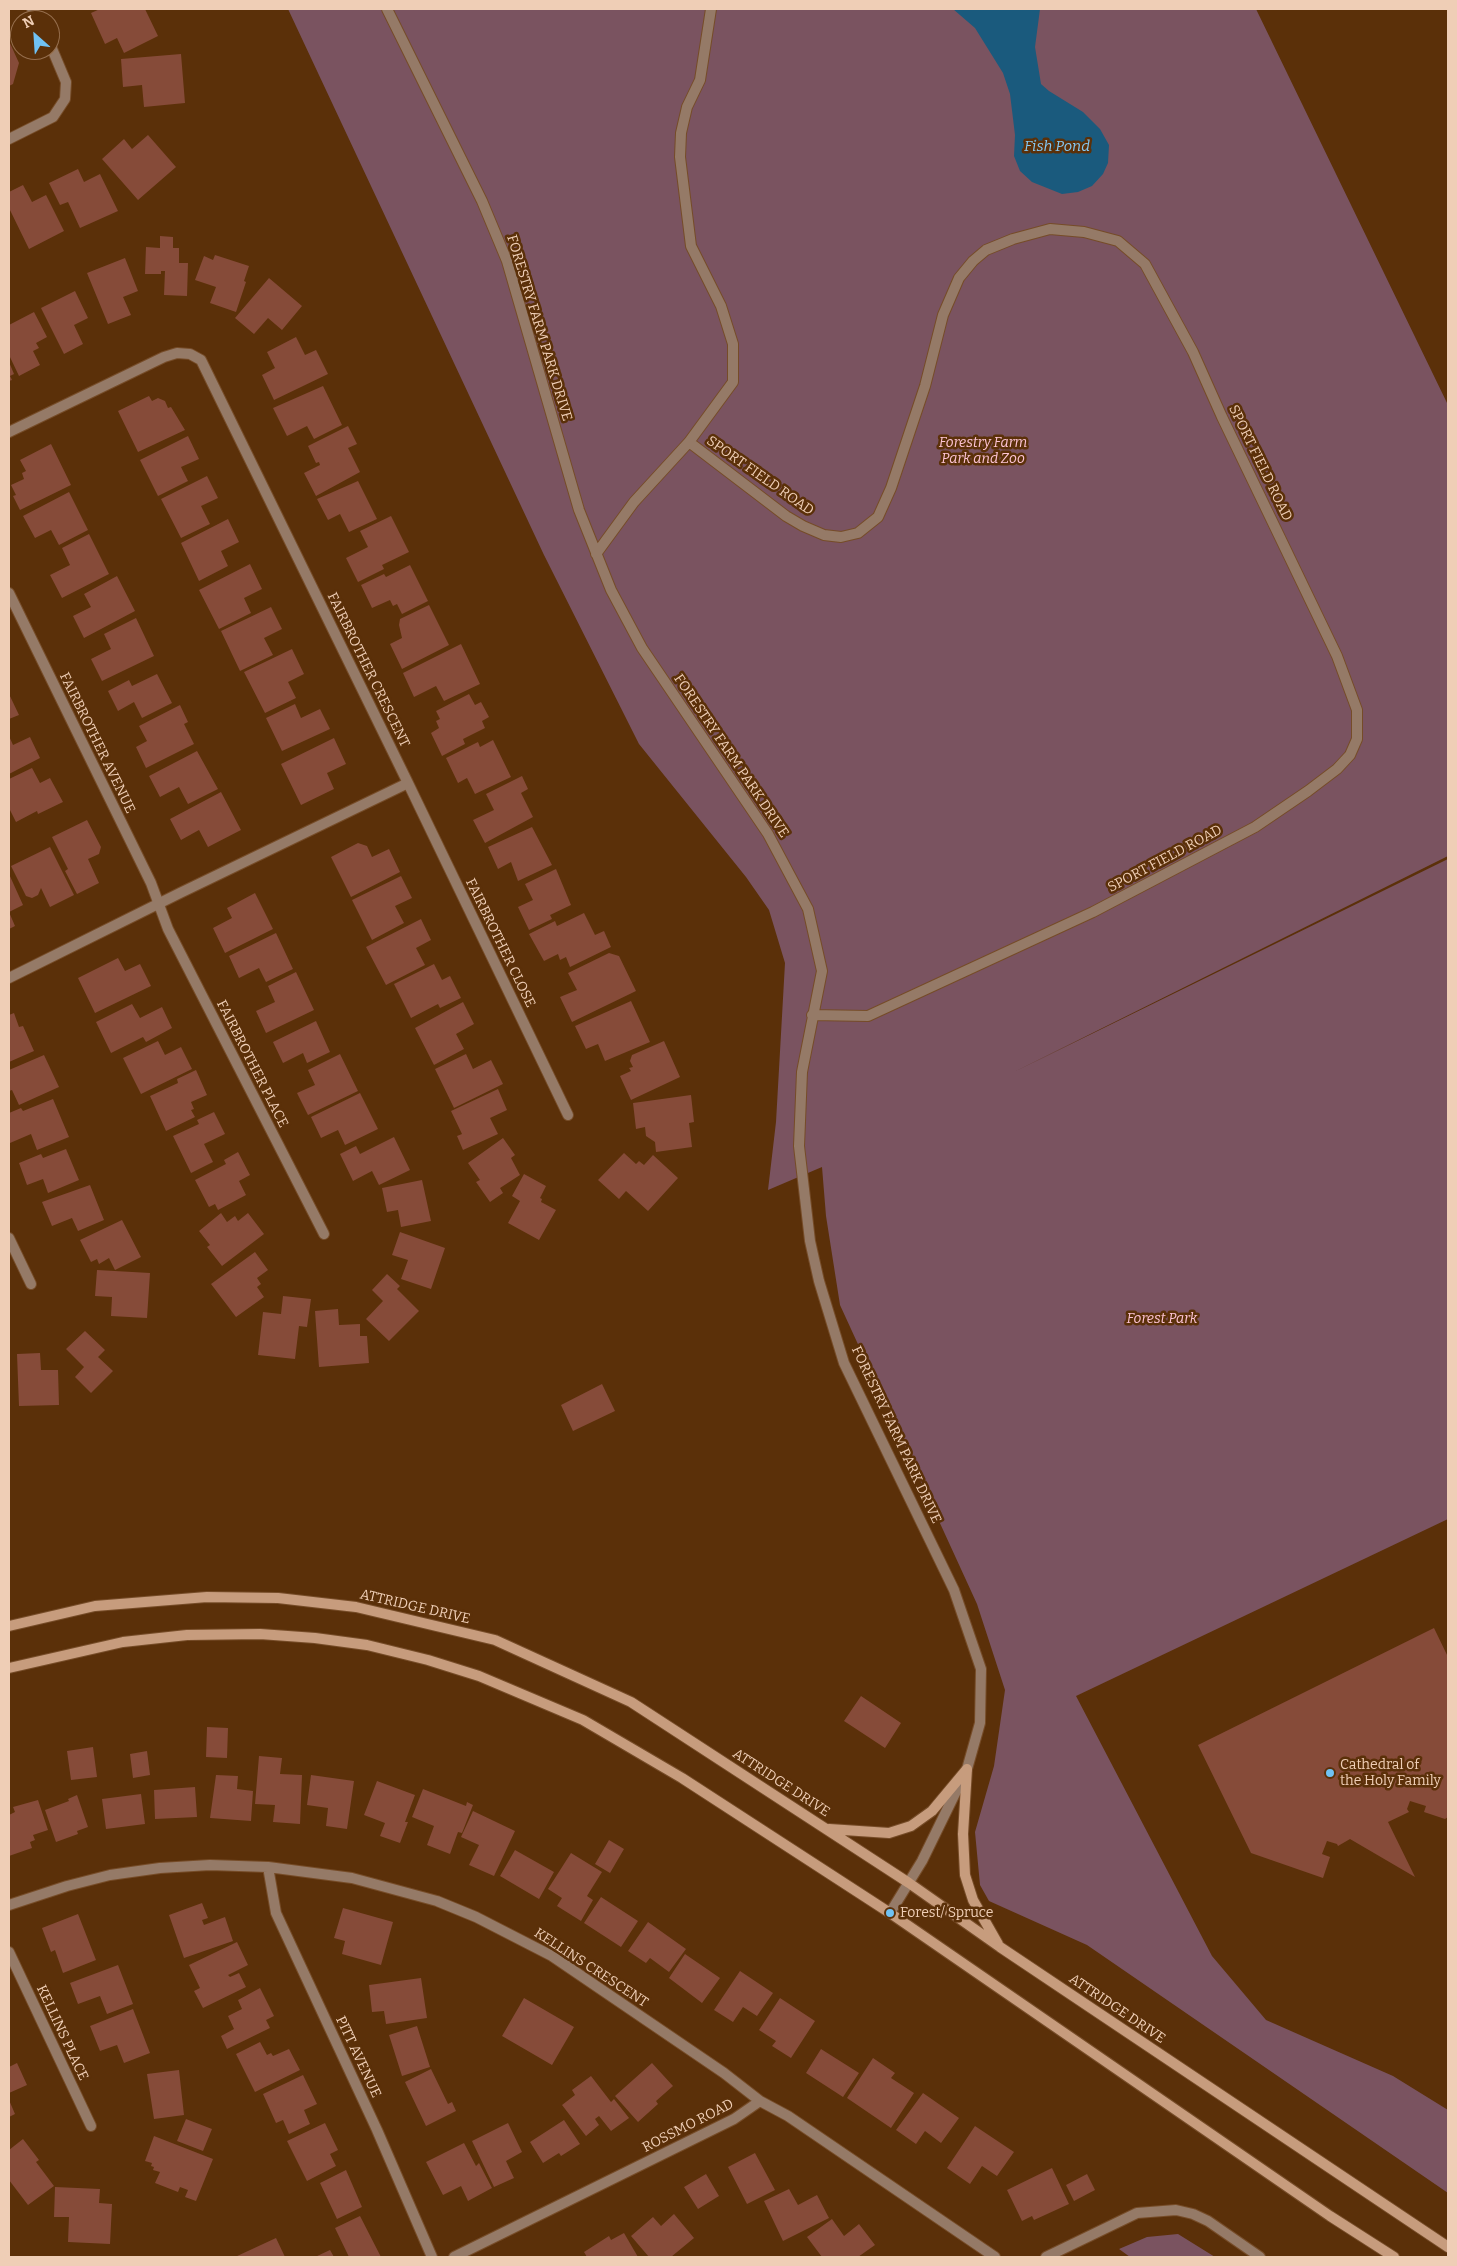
<!DOCTYPE html>
<html>
<head>
<meta charset="utf-8">
<style>
  body { margin:0 }
  #map { position:relative; width:1457px; height:2266px; overflow:hidden; background:#5b3009; font-family:Bitter,serif }
  canvas { display:block }
  .frame { position:absolute; inset:0; border:10px solid #efceb6; pointer-events:none }
  .north { position:absolute; left:10px; top:10px; width:50px; height:50px; box-sizing:border-box; background:#5b3009; border:1px solid #966f4e; border-radius:50%; rotate:334deg; font-size:14px; font-weight:700; line-height:20px; text-align:center; color:#efceb6 }
  .north::after { content:''; display:block; margin:auto; width:18px; height:22px; background:#70c2f4; clip-path:polygon(50% 0,100% 100%,50% 72%,0 100%) }
</style>
</head>
<body>
<div id="map">
<canvas width="1457" height="2266"></canvas>
<div class="frame"></div>
<div class="north">N</div>
</div>
<script>
const context = document.querySelector('canvas').getContext('2d');
context.lineJoin = 'round';
function fill(path, color) {
  context.fillStyle = color;
  context.fill(path, 'evenodd');
}
function toPath(rows) {
  const path = new Path2D();
  for (const r of rows) {
    path.moveTo(r[0], r[1]);
    for (let i = 2; i < r.length; i += 2) path.lineTo(r[i], r[i + 1]);
  }
  return path;
}
function stroke(path, color, width, dash) {
  context.strokeStyle = color;
  context.lineWidth = width;
  context.lineCap = dash ? 'butt' : 'round';
  context.setLineDash(dash || []);
  context.stroke(path);
}
function drawText(font, color, halo, rows, align = 'center') {
  context.font = font + ' Bitter,serif';
  context.lineWidth = 5;
  context.setLineDash([]);
  context.textBaseline = 'middle';
  context.strokeStyle = halo;
  context.fillStyle = color;
  for (const [text, x, y, turn = 0] of rows) {
    context.save();
    context.translate(x, y);
    context.rotate((+turn || 0) * Math.PI / 180);
    context.textAlign = isNaN(turn) ? turn : align;
    if (halo) context.strokeText(text, 0, 0);
    context.fillText(text, 0, 0);
    context.restore();
  }
}
const green = toPath([
  [288,9,1256,9,1448,405,1448,856,1014,1072,1448,859,1448,1519,1076,1696,1212,1956,1266,2020,1393,2076,1448,2110,1448,2193,1087,1945,989,1901,980,1885,975,1832,994,1766,1005,1690,977,1604,840,1305,826,1216,822,1167,768,1190,776,1122,785,963,769,910,746,877,639,744,544,555],
  [1178,2234,1215,2257,1130,2257,1119,2249,1147,2237]
]);
const water = toPath([
  [953,9,1040,9,1035,47,1041,84,1049,91,1083,112,1100,129,1109,145,1108,163,1103,174,1092,186,1078,192,1062,194,1032,182,1020,171,1014,156,1015,135,1010,94,1003,73,975,28]
]);
const building = toPath([
  [100,9,145,9,158,36,124,53,117,38,105,44,91,13],
  [9,41,19,63,13,84,9,86],
  [181,54,185,103,144,107,142,85,123,87,121,59],
  [148,135,176,167,138,200,102,159,124,139,132,149],
  [78,169,84,182,100,174,118,211,80,228,68,202,60,205,49,183],
  [23,185,32,202,46,195,64,231,29,249,9,208,9,192],
  [160,236,173,237,173,248,179,248,179,263,188,263,187,296,164,295,165,271,161,271,161,274,145,274,146,247,160,248],
  [215,255,249,266,244,281,246,282,236,312,210,303,216,287,195,280,204,256,213,260],
  [125,258,138,291,123,297,131,315,108,324,87,273],
  [269,278,302,306,282,330,268,318,254,334,235,318],
  [75,291,88,318,74,325,83,344,64,354,41,308],
  [34,312,47,337,36,343,39,348,33,351,40,365,19,376,9,355,9,325],
  [296,337,305,355,316,350,328,374,274,400,262,375,275,368,267,352],
  [9,362,14,374,10,376,12,380,9,381],
  [323,386,342,425,314,439,307,426,287,436,273,408],
  [149,396,152,401,158,398,165,401,168,408,171,407,185,430,138,452,118,411],
  [348,426,357,444,348,448,360,472,316,496,304,473,320,465,319,462,316,463,308,446],
  [188,436,199,459,181,467,188,481,158,496,140,460],
  [51,444,71,485,20,510,13,496,16,495,11,485,24,479,22,473,26,471,20,460],
  [207,476,218,498,201,506,210,524,181,538,161,499],
  [358,481,377,519,349,532,340,514,328,520,317,499],
  [69,492,88,530,59,545,51,530,35,538,23,516],
  [391,516,409,552,382,565,384,569,358,582,346,558,368,547,360,531],
  [228,519,239,542,221,551,228,566,199,581,181,543],
  [89,534,109,574,62,598,50,575,70,565,62,548],
  [250,564,262,589,244,598,251,613,219,629,199,590],
  [410,565,428,601,402,614,397,604,393,606,390,600,372,608,361,585,384,574,386,577],
  [117,576,135,611,84,638,73,616,91,607,84,594],
  [429,605,449,645,402,669,390,644,402,638,399,625,400,619],
  [271,607,282,629,264,638,273,655,240,671,221,631],
  [136,618,154,656,102,681,91,659,111,649,104,634],
  [461,644,480,684,444,701,436,686,414,697,403,673],
  [292,649,304,674,288,682,296,698,265,713,244,672],
  [157,674,172,703,142,718,134,702,118,711,108,691,129,680,132,686],
  [9,694,19,715,9,719],
  [469,694,475,705,481,702,489,717,482,721,485,728,463,739,465,744,442,756,431,733,439,728,436,721,440,719,436,711],
  [295,704,301,718,320,709,330,729,282,751,266,718],
  [180,705,188,722,184,724,194,744,146,768,136,747,147,741,139,726],
  [9,736,13,745,30,737,40,758,9,774],
  [334,738,346,764,327,773,334,789,301,805,281,764],
  [493,740,511,777,475,794,467,778,458,783,446,758,478,742,480,747],
  [197,751,218,789,188,804,179,787,160,797,149,776],
  [32,768,40,783,50,778,63,802,38,814,37,811,16,822,9,808,9,779],
  [522,776,528,789,521,793,533,817,485,843,473,820,494,810,486,794],
  [221,792,241,830,208,847,199,830,181,840,170,819],
  [87,820,101,847,99,854,88,859,99,883,77,894,65,871,68,869,52,837],
  [532,827,552,865,518,881,511,862,498,869,488,847],
  [358,843,367,846,372,857,389,849,400,872,351,897,331,857],
  [50,847,74,895,50,907,41,888,38,895,32,898,26,896,11,866],
  [556,869,571,905,550,915,552,919,529,930,518,907,533,900,525,884],
  [9,874,23,905,9,912],
  [401,876,412,898,395,906,404,923,372,940,352,900],
  [255,893,273,929,225,953,213,928,232,918,227,908],
  [9,912,15,926,9,929],
  [584,913,595,935,604,931,611,947,570,967,566,957,560,960,558,954,544,961,529,934,555,921,557,926],
  [421,919,431,940,416,948,425,965,386,985,366,947],
  [276,933,293,969,266,982,259,968,239,978,229,956],
  [609,953,619,956,636,991,572,1022,560,997,577,990,568,973],
  [118,958,125,971,140,964,151,986,95,1013,78,978],
  [434,964,442,980,450,976,461,998,440,1008,438,1004,411,1018,394,984],
  [296,972,314,1010,266,1033,256,1011,275,1002,268,986],
  [631,1001,650,1042,605,1061,598,1044,586,1049,575,1026],
  [463,1002,474,1024,456,1034,464,1049,434,1065,415,1028],
  [132,1004,140,1018,162,1007,172,1028,146,1042,143,1037,111,1053,96,1022],
  [14,1013,19,1027,23,1026,34,1051,9,1062,9,1015],
  [316,1021,330,1052,307,1063,303,1053,283,1063,273,1042],
  [158,1041,165,1055,181,1047,192,1069,141,1094,123,1058],
  [664,1041,680,1077,631,1100,620,1076,631,1071,629,1068,633,1067,630,1061,632,1055],
  [340,1054,358,1091,308,1115,297,1093,315,1085,308,1070],
  [466,1054,473,1069,491,1060,503,1084,454,1108,435,1069],
  [44,1055,59,1087,19,1105,12,1090,9,1091,9,1070],
  [196,1070,207,1095,191,1102,194,1109,191,1110,195,1117,166,1131,150,1096,178,1083,177,1079],
  [498,1089,507,1110,490,1118,498,1134,463,1150,457,1136,462,1134,451,1111],
  [360,1093,378,1129,345,1145,338,1130,321,1138,311,1117],
  [691,1095,694,1122,689,1123,692,1147,656,1152,655,1142,646,1136,645,1127,636,1129,633,1103],
  [53,1099,69,1137,37,1150,31,1134,10,1143,9,1113,21,1108,23,1111],
  [214,1112,225,1134,204,1144,213,1162,191,1173,173,1136,199,1124,197,1120],
  [394,1137,410,1170,379,1185,372,1171,353,1181,340,1154,356,1146,360,1154],
  [503,1138,515,1155,511,1158,520,1175,500,1188,503,1193,490,1202,476,1182,480,1180,468,1163],
  [66,1149,79,1180,48,1193,43,1179,27,1185,19,1163,41,1154,43,1158],
  [238,1152,250,1175,239,1181,246,1195,218,1210,215,1204,209,1207,195,1180,226,1164,224,1160],
  [624,1153,636,1164,639,1161,644,1165,653,1155,678,1178,648,1211,626,1191,619,1199,598,1180],
  [524,1174,546,1186,540,1198,542,1199,541,1202,556,1210,539,1240,508,1223,520,1201,512,1196],
  [422,1180,431,1221,401,1227,398,1210,387,1212,382,1188],
  [90,1185,104,1220,78,1231,72,1218,52,1226,42,1202],
  [221,1213,227,1222,235,1216,238,1221,248,1213,264,1234,222,1266,207,1247,210,1245,199,1231],
  [122,1220,141,1257,115,1270,109,1258,99,1264,97,1259,91,1262,80,1240],
  [400,1232,445,1248,431,1289,401,1279,408,1260,392,1255],
  [255,1252,268,1270,257,1278,261,1284,257,1287,264,1297,236,1317,211,1284],
  [97,1270,150,1273,147,1318,111,1316,112,1297,95,1296],
  [387,1274,400,1286,397,1289,419,1311,389,1341,366,1319,383,1301,372,1290],
  [283,1296,311,1299,307,1327,299,1326,295,1359,258,1355,263,1312,281,1314],
  [338,1309,339,1325,360,1324,360,1336,367,1336,369,1363,319,1367,315,1311],
  [85,1331,105,1350,98,1357,113,1371,91,1393,75,1377,84,1367,66,1349],
  [40,1353,41,1370,58,1370,59,1405,19,1406,17,1354],
  [602,1384,615,1411,573,1431,561,1405],
  [1434,1628,1448,1657,1448,1817,1445,1819,1424,1812,1426,1806,1410,1801,1407,1809,1409,1812,1388,1822,1415,1877,1350,1839,1338,1846,1337,1844,1327,1841,1322,1854,1330,1857,1323,1878,1251,1853,1198,1745],
  [861,1696,901,1723,885,1748,844,1721],
  [207,1727,228,1728,227,1758,206,1757],
  [93,1747,97,1777,71,1780,67,1751],
  [147,1751,150,1775,133,1778,130,1754],
  [259,1756,282,1758,280,1774,302,1775,300,1824,273,1822,275,1805,255,1804],
  [216,1775,238,1776,237,1789,253,1791,251,1821,210,1818],
  [311,1775,354,1781,347,1829,326,1826,328,1808,307,1805],
  [377,1781,415,1795,405,1822,408,1822,400,1843,380,1836,385,1823,364,1815],
  [195,1787,197,1817,155,1819,154,1790],
  [423,1789,466,1806,467,1802,473,1805,462,1833,458,1832,450,1854,427,1845,434,1826,412,1817],
  [141,1794,145,1824,106,1829,102,1799],
  [77,1795,88,1827,77,1831,78,1834,56,1842,45,1810,69,1801,68,1799],
  [38,1800,48,1830,33,1835,35,1840,30,1842,32,1848,9,1856,9,1815,15,1812,13,1807],
  [473,1811,515,1831,494,1876,469,1865,479,1845,461,1837],
  [609,1840,624,1849,610,1873,595,1864],
  [515,1850,554,1872,539,1899,500,1876],
  [571,1853,602,1872,587,1896,593,1900,581,1921,557,1906,562,1898,548,1889],
  [601,1897,638,1921,621,1947,584,1923],
  [202,1903,208,1918,202,1920,204,1925,225,1917,233,1941,184,1958,169,1915],
  [343,1908,393,1922,381,1965,342,1954,345,1941,334,1938],
  [78,1914,96,1960,63,1973,55,1950,51,1952,42,1928],
  [648,1922,686,1949,669,1972,650,1958,646,1963,628,1951],
  [237,1942,248,1965,228,1975,230,1977,239,1973,246,1987,203,2008,194,1991,200,1988,189,1965],
  [685,1954,720,1978,702,2003,669,1978],
  [118,1965,133,2004,107,2014,100,1996,78,2004,70,1983],
  [740,1971,773,1993,757,2016,743,2007,733,2022,714,2010],
  [421,1978,427,2018,386,2024,384,2011,372,2012,369,1985],
  [260,1988,274,2016,266,2020,270,2028,227,2049,221,2036,234,2029,228,2016,242,2009,238,2000],
  [524,1998,574,2027,552,2065,502,2036],
  [780,1998,815,2021,791,2058,772,2046,776,2041,759,2030],
  [133,2009,150,2053,124,2063,117,2045,100,2051,90,2026],
  [417,2026,430,2067,402,2076,389,2035],
  [260,2042,267,2055,271,2053,273,2056,289,2049,300,2070,255,2092,236,2054],
  [821,2049,859,2073,843,2097,806,2073],
  [873,2058,895,2073,891,2078,914,2093,891,2128,847,2098],
  [17,2063,27,2085,9,2093,9,2067],
  [652,2063,673,2086,656,2101,658,2104,638,2122,615,2096],
  [431,2069,448,2104,452,2102,456,2111,426,2126,405,2082],
  [179,2070,184,2115,154,2119,147,2074],
  [303,2075,317,2104,304,2110,310,2124,289,2134,283,2120,276,2123,263,2094],
  [591,2076,611,2102,614,2099,629,2118,611,2131,599,2116,595,2119,599,2125,586,2136,562,2105,575,2095,572,2090],
  [923,2093,959,2118,941,2143,925,2131,916,2144,896,2130],
  [9,2100,15,2114,9,2117],
  [186,2119,212,2129,203,2151,177,2141],
  [564,2120,580,2144,561,2156,559,2153,543,2163,530,2142],
  [325,2123,338,2150,330,2154,336,2166,307,2181,287,2141],
  [508,2123,522,2152,506,2161,514,2178,494,2187,472,2141],
  [975,2126,1014,2152,997,2176,982,2166,970,2184,947,2168],
  [154,2136,213,2159,196,2201,185,2197,188,2190,180,2187,178,2192,155,2183,160,2172,153,2170,154,2167,151,2166,152,2163,145,2161],
  [23,2139,39,2160,36,2162,54,2186,28,2205,9,2180,9,2150],
  [464,2143,476,2166,479,2163,492,2188,468,2201,461,2186,443,2195,426,2162],
  [755,2153,775,2190,747,2204,728,2167],
  [1052,2168,1069,2204,1034,2220,1032,2216,1022,2221,1007,2190],
  [346,2170,362,2207,337,2219,320,2183],
  [706,2174,719,2196,698,2209,684,2187],
  [1087,2174,1095,2190,1074,2201,1066,2185],
  [55,2187,100,2189,99,2203,112,2204,110,2244,68,2242,69,2217,54,2217],
  [789,2189,798,2205,817,2195,829,2218,783,2241,764,2201],
  [674,2214,694,2238,671,2257,649,2257,631,2236,653,2217,661,2226],
  [360,2216,381,2257,349,2257,335,2228],
  [832,2219,844,2236,859,2224,875,2245,858,2257,822,2257,807,2237],
  [624,2233,638,2257,587,2257,584,2252,609,2236,611,2240],
  [276,2238,285,2257,235,2257],
  [330,2250,334,2257,315,2257]
]);
const street = toPath([
  [32,9,38,20],
  [387,9,482,201,507,261,579,510,611,590,642,648,768,834,808,909,822,971,802,1072,799,1146,810,1241,819,1281,844,1363,954,1590,981,1669,980,1723,967,1769,922,1861,890,1913],
  [9,139,53,117,65,99,66,82,50,44],
  [9,432,164,357,177,353,190,354,201,360,408,783,180,893,9,978],
  [689,442,786,516,803,526,824,535,841,537,858,533,878,517,891,488,925,386,943,315,959,278,973,261,986,250,1013,239,1050,229,1084,232,1118,241,1145,264,1193,352,1222,417,1337,656,1357,710,1357,739,1350,755,1337,769,1308,791,1255,827,1093,912,868,1016,812,1015],
  [596,554,634,502,689,442,733,382,733,344,721,306,691,246,680,157,681,133,687,107,700,80,711,9],
  [9,593,151,883,168,929,324,1234],
  [408,783,568,1115],
  [9,1238,31,1284],
  [268,1867,276,1913,377,2130,432,2257],
  [9,1905,67,1886,110,1875,160,1868,210,1865,268,1867,352,1878,437,1901,476,1917,552,1956,724,2073,760,2101,788,2116,995,2257],
  [9,1952,91,2126],
  [454,2257,734,2119,760,2101],
  [1046,2257,1137,2213,1176,2210,1193,2214,1208,2221,1260,2257]
]);
const secondary = toPath([
  [9,1626,95,1606,207,1597,278,1598,356,1607,495,1640,631,1702,909,1883,1000,1947,1448,2247],
  [9,1668,123,1642,187,1635,260,1634,315,1638,367,1645,428,1660,479,1676,583,1720,682,1778,890,1913,1330,2216,1394,2257],
  [967,1769,963,1834,965,1875,973,1900,998,1944],
  [829,1829,889,1833,911,1826,932,1811,967,1769]
]);
const markers = [
  [1330,1773,5,"#70c2f4"],
  [890,1913,5,"#70c2f4"]
];
const streetNames = [
  ["FORESTRY FARM PARK DRIVE",539,328,73],
  ["SPORT FIELD ROAD",1260,463,64],
  ["SPORT FIELD ROAD",760,476,35],
  ["FAIRBROTHER CRESCENT",368,670,64],
  ["FAIRBROTHER AVENUE",97,743,64],
  ["FORESTRY FARM PARK DRIVE",731,756,56],
  ["SPORT FIELD ROAD",1165,859,-28],
  ["FAIRBROTHER CLOSE",500,943,64],
  ["FAIRBROTHER PLACE",252,1064,63],
  ["FORESTRY FARM PARK DRIVE",896,1435,65],
  ["ATTRIDGE DRIVE",415,1607,13],
  ["ATTRIDGE DRIVE",781,1783,33],
  ["KELLINS CRESCENT",591,1968,33],
  ["ATTRIDGE DRIVE",1117,2009,34],
  ["KELLINS PLACE",62,2033,65],
  ["PITT AVENUE",358,2057,65],
  ["ROSSMO ROAD",688,2126,-27]
];
const parkNames = [
  ["Forestry Farm",983,443],
  ["Park and Zoo",983,459],
  ["Forest Park",1162,1319]
];
const poiNames = [
  ["Cathedral of",1340,1765],
  ["the Holy Family",1340,1781],
  ["Forest/ Spruce",900,1913]
];
const waterNames = [
  ["Fish Pond",1057,147]
];
fill(green, '#7a5360');
fill(water, '#1a5a7d');
fill(building, '#864b39');
stroke(street, '#764c28', 12);
stroke(secondary, '#764c28', 12);
stroke(street, '#957a67', 10);
stroke(secondary, '#c79c7d', 10);
for (const [x, y, r, color] of markers) {
  const dot = new Path2D();
  dot.arc(x, y, r, 0, 2 * Math.PI);
  context.fillStyle = color;
  context.fill(dot);
  stroke(dot, '#5b3009', 2);
}
drawText('14px', '#efceb6', '#5b3009', streetNames);
drawText('italic 14px', '#fdc4d6', '#5b3009', parkNames);
drawText('14px', '#efceb6', '#5b3009', poiNames, 'left');
drawText('italic 15px', '#84c8f3', '#5b3009', waterNames);
</script>
</body>
</html>
